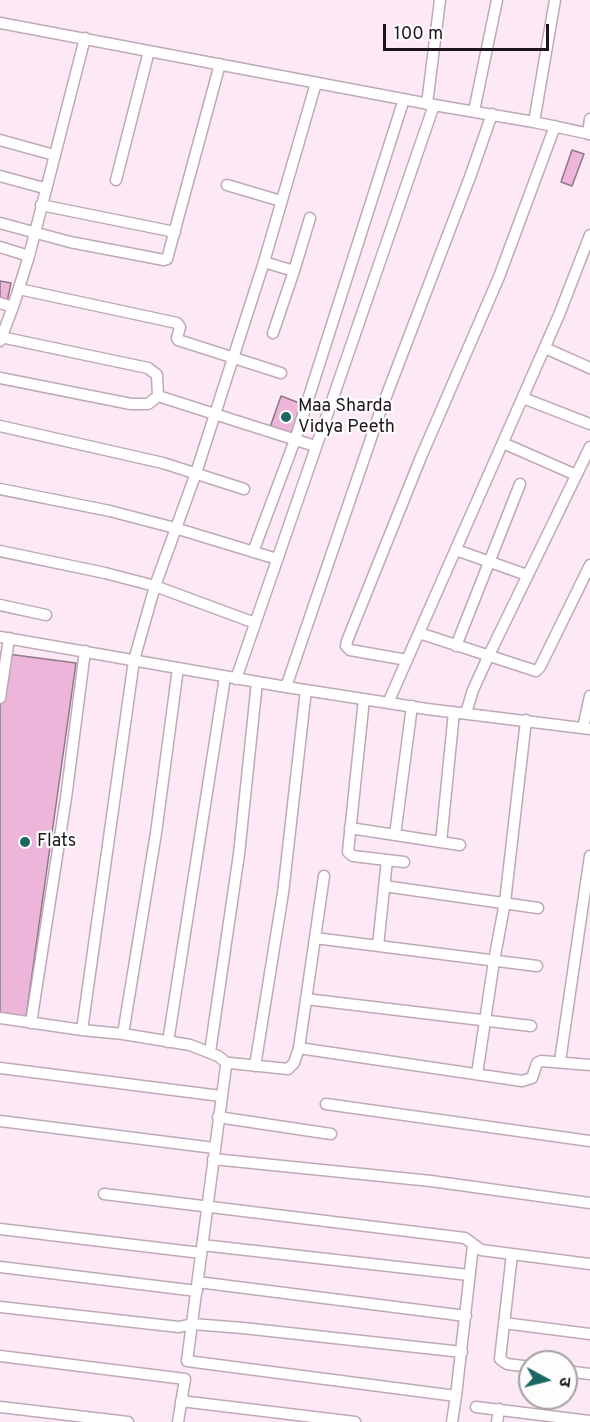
<!DOCTYPE html>
<html>
<head>
<meta charset="utf-8">
<style>
  body { margin:0 }
  #map { position:relative; width:590px; height:1422px; overflow:hidden; background:#fde9f6; font-family:Overpass,"Noto Sans Devanagari",sans-serif }
  canvas { display:block }
  .north { position:absolute; left:518px; top:1350px; width:60px; height:60px; box-sizing:border-box; background:#fdfdfd; border:2px solid #a3a0a3; border-radius:50%; rotate:97deg; font-size:16px; font-weight:700; line-height:24px; text-align:center; color:#1d151b }
  .north::after { content:''; display:block; margin:auto; width:21px; height:27px; background:#1b6762; clip-path:polygon(50% 0,100% 100%,50% 72%,0 100%) }
  .scale { position:absolute; left:383px; top:24px; width:166px; height:27px; box-sizing:border-box; border:3px solid #1d151b; border-top:0; padding-left:8px; font-size:18px; line-height:21px; white-space:nowrap; color:#1d151b; -webkit-text-stroke:4px #fdfdfd; paint-order:stroke }
</style>
</head>
<body>
<div id="map">
<canvas width="590" height="1422"></canvas>
<div class="north">उ</div>
<div class="scale">100 m</div>
</div>
<script>
const context = document.querySelector('canvas').getContext('2d');
context.lineJoin = 'round';
function fill(path, color) {
  context.fillStyle = color;
  context.fill(path, 'evenodd');
}
function toPath(rows) {
  const path = new Path2D();
  for (const r of rows) {
    path.moveTo(r[0], r[1]);
    for (let i = 2; i < r.length; i += 2) path.lineTo(r[i], r[i + 1]);
  }
  return path;
}
function stroke(path, color, width, dash) {
  context.strokeStyle = color;
  context.lineWidth = width;
  context.lineCap = dash ? 'butt' : 'round';
  context.setLineDash(dash || []);
  context.stroke(path);
}
function drawText(font, color, halo, rows, align = 'center') {
  context.font = font + ' Overpass,sans-serif';
  context.lineWidth = 4.5;
  context.setLineDash([]);
  context.textBaseline = 'middle';
  context.strokeStyle = halo;
  context.fillStyle = color;
  for (const [text, x, y, turn = 0] of rows) {
    context.save();
    context.translate(x, y);
    context.rotate((+turn || 0) * Math.PI / 180);
    context.textAlign = isNaN(turn) ? turn : align;
    if (halo) context.strokeText(text, 0, 0);
    context.fillText(text, 0, 0);
    context.restore();
  }
}
const building = toPath([
  [572,150,584,154,572,186,561,182,572,150],
  [0,281,11,283,7,302,0,300,0,281],
  [281,396,302,404,290,438,269,430,281,396],
  [0,653,76,663,25,1024,0,1021,0,653]
]);
const minor = toPath([
  [0,23,434,105,534,122,590,134],
  [427,104,440,0],
  [474,111,497,0],
  [534,122,555,0],
  [588,134,590,119],
  [0,140,54,155],
  [0,176,44,188],
  [116,180,149,51],
  [227,185,281,201],
  [41,205,175,232],
  [0,223,70,242,164,260,167,259,220,64],
  [0,247,29,256],
  [264,262,294,271],
  [19,289,177,323,180,327,177,338,178,340,281,373],
  [0,303,13,307],
  [273,333,294,271,310,218],
  [1,337,148,368,157,375,158,396,315,446],
  [0,341,13,307,29,256,85,38],
  [545,348,590,368],
  [0,378,131,404,148,404,158,396],
  [523,398,590,424],
  [0,426,163,463,244,489],
  [503,443,576,475],
  [0,489,110,511,175,528,277,559],
  [456,550,527,575],
  [0,551,105,573,155,586,255,623],
  [253,552,295,440,404,99],
  [0,605,46,615],
  [419,633,536,671,540,667,590,565],
  [0,637,286,687,427,709,590,729],
  [456,646,520,484],
  [407,660,350,650,346,646,347,641,421,457,499,277,555,126],
  [236,679,434,105],
  [286,687,379,415,470,177,492,114],
  [0,698,9,638],
  [364,699,348,852,353,856,404,862],
  [388,703,559,315,590,235],
  [466,713,473,690,488,657,590,447],
  [583,728,590,696],
  [350,828,460,845],
  [395,835,412,706],
  [441,842,454,712],
  [324,876,299,1048,294,1063,288,1069,230,1063,226,1066,187,1361,456,1396,473,1245],
  [384,886,538,908],
  [315,938,537,966],
  [378,946,387,860],
  [306,999,531,1026],
  [0,1018,82,1030,123,1034,190,1045,218,1056,228,1064],
  [31,1023,66,798,85,651],
  [82,1030,134,660,155,586,196,473,264,262,316,83],
  [123,1034,156,833,178,668],
  [168,1042,225,677],
  [299,1048,522,1081,532,1078,537,1063,541,1061,590,1065],
  [210,1052,239,854,257,682],
  [560,1061,590,856],
  [255,1066,283,893,306,690],
  [0,1068,221,1096],
  [477,1074,494,961,505,902,526,720],
  [326,1104,590,1141],
  [218,1117,331,1134],
  [0,1121,214,1148],
  [213,1159,431,1181,590,1203],
  [104,1194,465,1238,481,1250,590,1264],
  [0,1229,201,1253],
  [202,1245,469,1275],
  [512,1254,500,1359,507,1364,530,1367],
  [0,1267,197,1291],
  [198,1282,466,1316],
  [0,1307,179,1327,192,1324,243,1328,462,1352],
  [504,1323,590,1334],
  [0,1356,185,1379,178,1422],
  [566,1371,590,1374],
  [181,1401,355,1422],
  [0,1407,128,1422],
  [476,1407,590,1421],
  [452,1422,456,1396],
  [497,1422,499,1409]
]);
const markers = [
  [286,417,6,"#1b6762"],
  [25,842,6,"#1b6762"]
];
const poiNames = [
  ["Maa Sharda",298,407],
  ["Vidya Peeth",298,428],
  ["Flats",37,842]
];
fill(building, '#edb5da');
stroke(building, '#8d7886', 1.5);
stroke(minor, '#bfa8b7', 13);
stroke(minor, '#fff', 10);
for (const [x, y, r, color] of markers) {
  const dot = new Path2D();
  dot.arc(x, y, r, 0, 2 * Math.PI);
  context.fillStyle = color;
  context.fill(dot);
  stroke(dot, '#fdfdfd', 2);
}
drawText('18px', '#1d151b', '#fdfdfd', poiNames, 'left');
</script>
</body>
</html>
